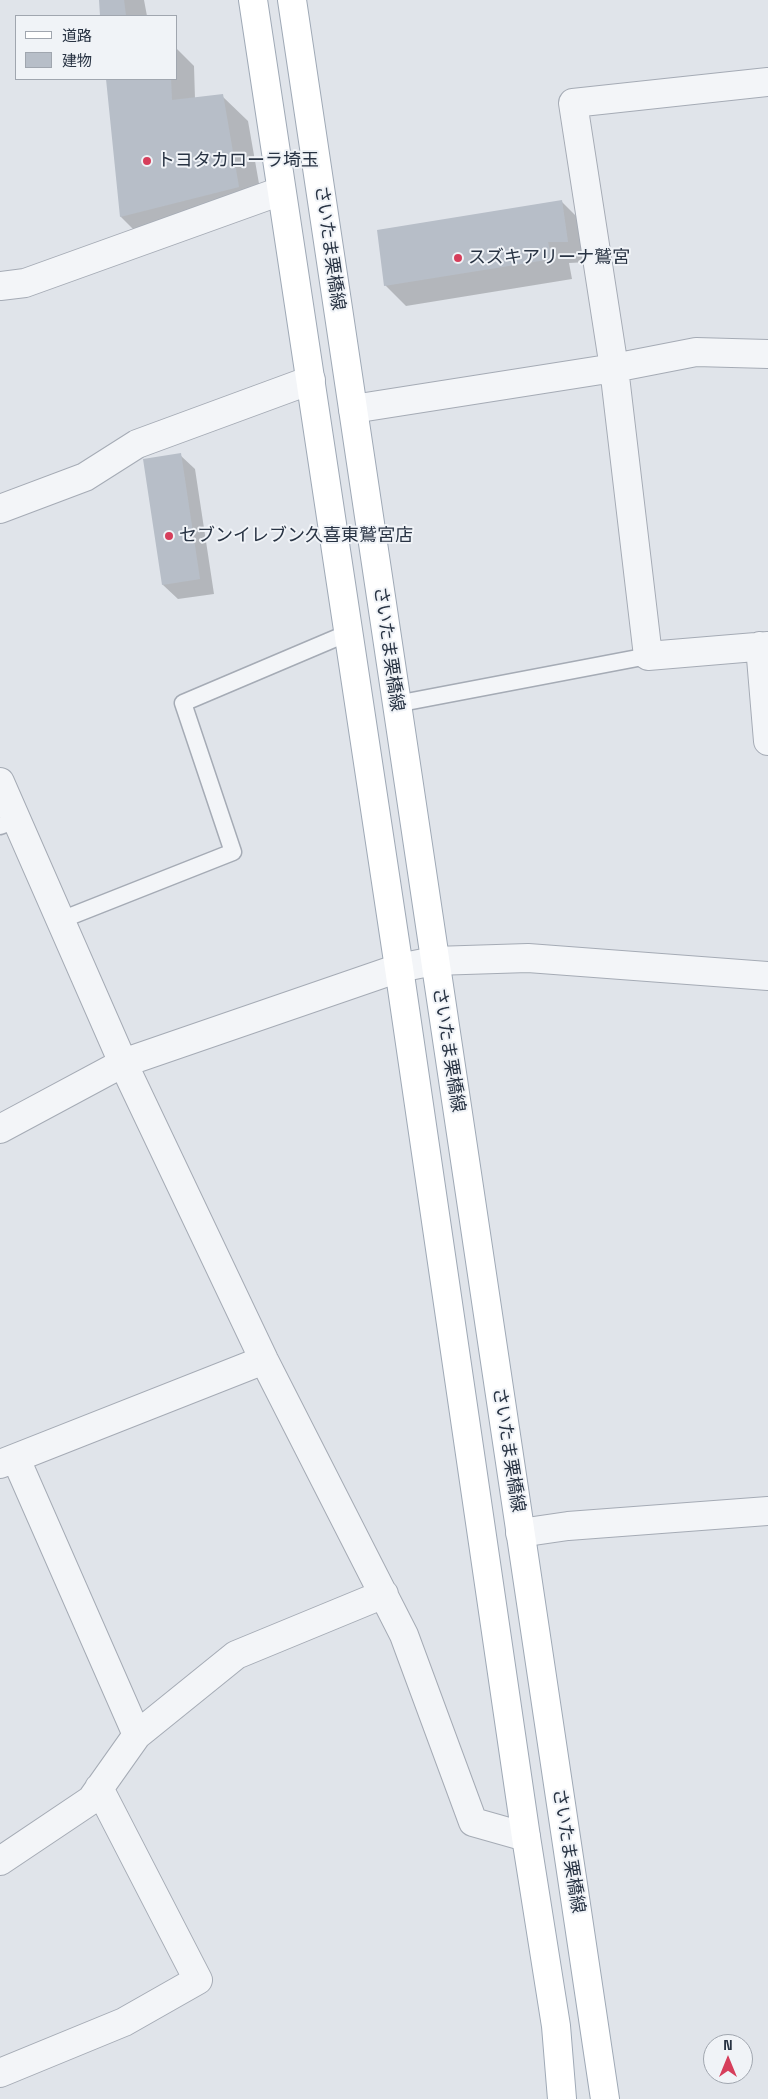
<!DOCTYPE html>
<html>
<head>
<meta charset="utf-8">
<style>
  body { margin:0 }
  #map { position:relative; width:768px; height:2099px; overflow:hidden; background:#e0e4ea; font-family:"Space Grotesk","Noto Sans JP",sans-serif }
  canvas { display:block }
  .legend { position:absolute; left:15px; top:15px; width:162px; height:65px; box-sizing:border-box; background:#f0f3f7; border:1px solid #a0a6af; margin:0; padding:6px 9px; list-style:none; font-size:15px; color:#283343 }
  .legend li { display:flex; align-items:center; gap:10px; height:25px }
  .legend b { width:25px; border:1px solid #a0a6af }
  .north { position:absolute; left:703px; top:2034px; width:50px; height:50px; box-sizing:border-box; background:#f0f3f7; border:1px solid #a0a6af; border-radius:50%; rotate:0deg; font-size:14px; font-weight:700; line-height:20px; text-align:center; color:#283343 }
  .north::after { content:''; display:block; margin:auto; width:18px; height:22px; background:#d63e5b; clip-path:polygon(50% 0,100% 100%,50% 72%,0 100%) }
</style>
</head>
<body>
<div id="map">
<canvas width="768" height="2099"></canvas>
<ul class="legend">
<li><b style="height:6px;background:#fff"></b>道路</li>
<li><b style="height:14px;background:#b7bec8"></b>建物</li>
</ul>
<div class="north">N</div>
</div>
<script>
const context = document.querySelector('canvas').getContext('2d');
context.lineJoin = 'round';
function fill(path, color) {
  context.fillStyle = color;
  context.fill(path, 'evenodd');
}
function toPath(rows) {
  const path = new Path2D();
  for (const r of rows) {
    path.moveTo(r[0], r[1]);
    for (let i = 2; i < r.length; i += 2) path.lineTo(r[i], r[i + 1]);
  }
  return path;
}
function stroke(path, color, width, dash) {
  context.strokeStyle = color;
  context.lineWidth = width;
  context.lineCap = dash ? 'butt' : 'round';
  context.setLineDash(dash || []);
  context.stroke(path);
}
function drawText(font, color, halo, rows, align = 'center') {
  context.font = font + ' "Space Grotesk","Noto Sans JP",sans-serif';
  context.lineWidth = 4;
  context.setLineDash([]);
  context.textBaseline = 'middle';
  context.strokeStyle = halo;
  context.fillStyle = color;
  for (const [text, x, y, turn = 0] of rows) {
    context.save();
    context.translate(x, y);
    context.rotate((+turn || 0) * Math.PI / 180);
    context.textAlign = isNaN(turn) ? turn : align;
    if (halo) context.strokeText(text, 0, 0);
    context.fillText(text, 0, 0);
    context.restore();
  }
}
const shadow = toPath([
  [100,0,144,0,147,16,101,16],
  [176,48,194,66,195,99,222,96,248,121,264,212,147,243,121,217,107,79,176,79],
  [561,201,582,222,588,262,569,263,572,279,406,306,385,285],
  [180,455,195,469,214,594,178,599,163,585]
]);
const building = toPath([
  [99,0,124,0,126,16,100,16],
  [106,79,171,79,172,100,223,94,239,187,120,217],
  [562,200,568,242,548,242,552,259,384,286,377,230],
  [181,453,200,579,162,585,143,459]
]);
const service = toPath([
  [396,704,648,656],
  [0,826,17,820],
  [61,920,233,852,183,703,348,633]
]);
const minor = toPath([
  [768,82,573,103,614,368,648,656,768,646],
  [0,286,25,283,281,191],
  [353,409,614,368,696,352,768,354],
  [0,509,85,477,137,444,311,380],
  [760,646,768,741],
  [0,782,123,1063,264,1360,404,1635,473,1822,526,1837],
  [0,1129,123,1063,399,968,434,961,528,958,768,976],
  [16,1459,137,1735],
  [0,1464,264,1360],
  [520,1533,568,1526,768,1511],
  [0,1861,91,1800,137,1735,236,1655,384,1594],
  [0,2073,124,2022,198,1980,99,1788]
]);
const primary = toPath([
  [253,0,399,968,526,1837,556,2026,562,2099],
  [292,0,605,2099]
]);
const markers = [
  [147,161,5,"#d63e5b"],
  [458,258,5,"#d63e5b"],
  [169,536,5,"#d63e5b"]
];
const poiNames = [
  ["トヨタカローラ埼玉",157,161],
  ["スズキアリーナ鷲宮",468,258],
  ["セブンイレブン久喜東鷲宮店",179,536]
];
const streetNames = [
  ["さいたま栗橋線",329,248,82],
  ["さいたま栗橋線",388,649,82],
  ["さいたま栗橋線",448,1050,81],
  ["さいたま栗橋線",508,1450,81],
  ["さいたま栗橋線",568,1851,81]
];
fill(shadow, '#0003');
fill(building, '#b7bec8');
stroke(service, '#a5abb5', 19);
stroke(minor, '#a5abb5', 30);
stroke(primary, '#9fa9b6', 30);
stroke(service, '#f3f5f8', 16);
stroke(minor, '#f3f5f8', 28);
stroke(primary, '#fff', 28);
for (const [x, y, r, color] of markers) {
  const dot = new Path2D();
  dot.arc(x, y, r, 0, 2 * Math.PI);
  context.fillStyle = color;
  context.fill(dot);
  stroke(dot, '#f0f3f7', 2);
}
drawText('18px', '#283343', '#f0f3f7', poiNames, 'left');
drawText('18px', '#283343', '#f0f3f7', streetNames);
</script>
</body>
</html>
